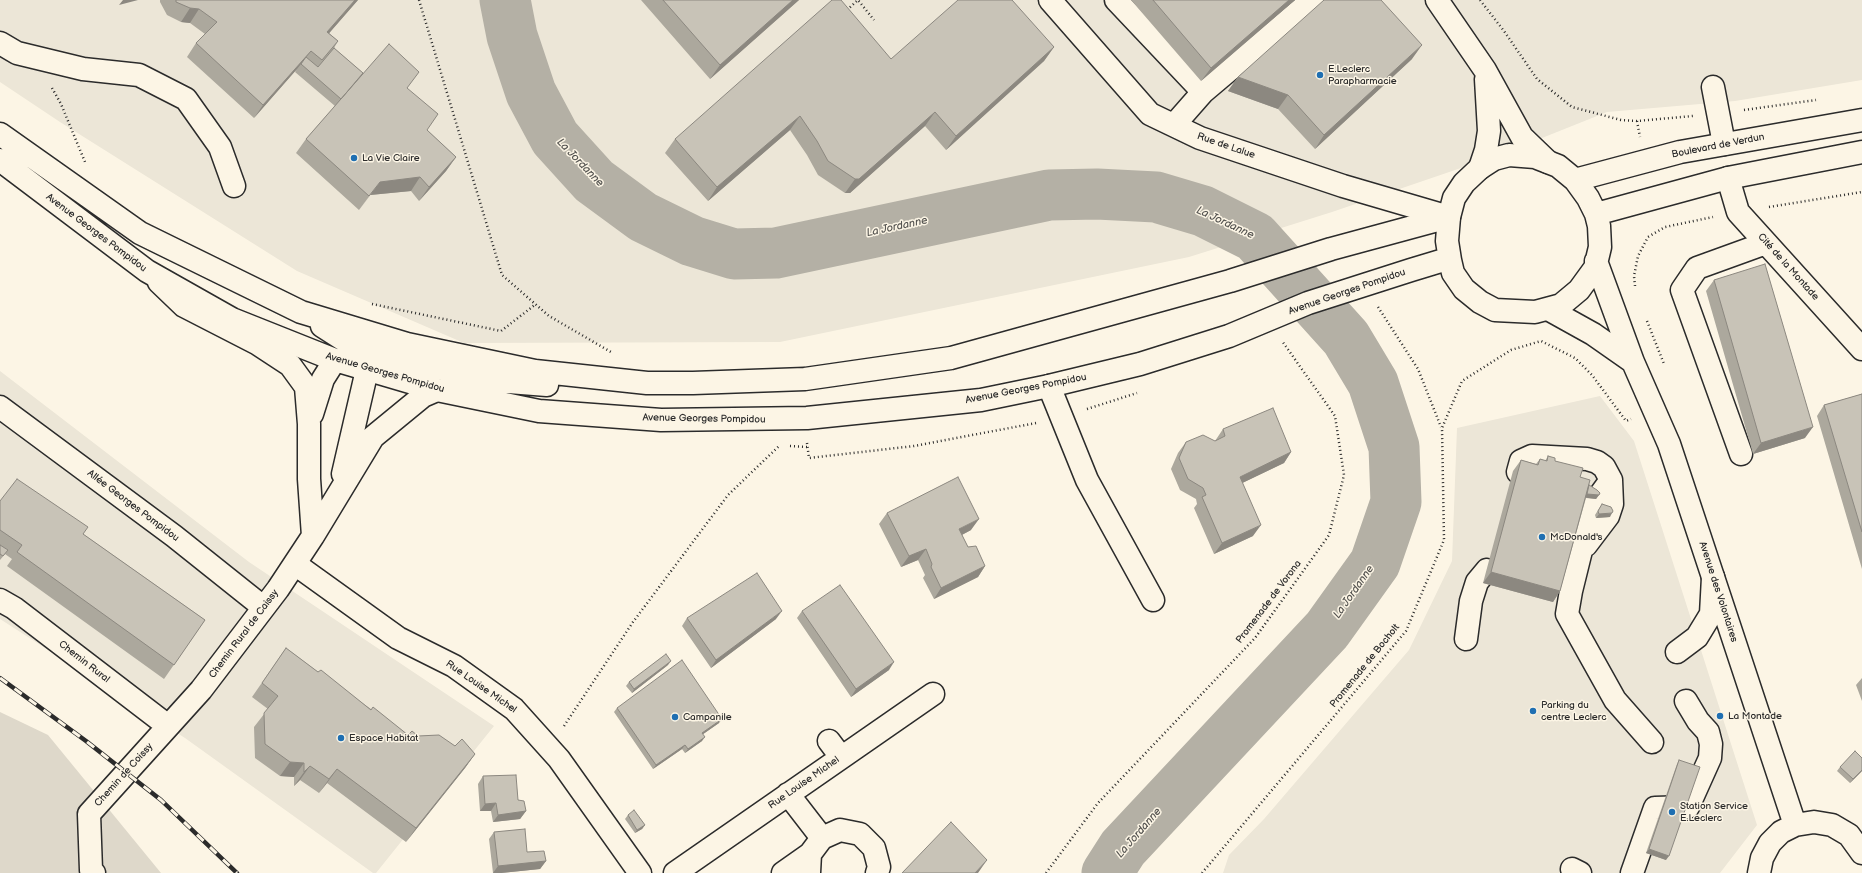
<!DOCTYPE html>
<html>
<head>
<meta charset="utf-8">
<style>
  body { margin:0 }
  canvas { display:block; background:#fcf5e5 }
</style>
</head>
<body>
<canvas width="1862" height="873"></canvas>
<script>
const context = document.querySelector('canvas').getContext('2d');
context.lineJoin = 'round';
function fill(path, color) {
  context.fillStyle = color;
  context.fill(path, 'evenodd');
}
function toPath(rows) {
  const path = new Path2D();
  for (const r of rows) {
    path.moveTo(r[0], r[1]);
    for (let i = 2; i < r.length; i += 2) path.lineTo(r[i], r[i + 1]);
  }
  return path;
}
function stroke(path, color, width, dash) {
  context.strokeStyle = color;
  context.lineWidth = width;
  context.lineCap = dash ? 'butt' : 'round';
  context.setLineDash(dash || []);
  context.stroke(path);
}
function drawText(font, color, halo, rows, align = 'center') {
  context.font = font + ' "Balsamiq Sans",sans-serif';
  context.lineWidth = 3;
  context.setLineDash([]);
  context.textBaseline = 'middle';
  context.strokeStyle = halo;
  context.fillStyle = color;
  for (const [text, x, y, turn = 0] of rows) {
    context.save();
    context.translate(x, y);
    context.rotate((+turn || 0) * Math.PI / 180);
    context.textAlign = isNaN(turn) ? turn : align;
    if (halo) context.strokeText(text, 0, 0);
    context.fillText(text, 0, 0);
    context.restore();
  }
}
const built = toPath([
  [0,0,1862,0,1862,80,1735,101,1607,112,1502,154,1332,212,1189,257,780,342,464,343,297,271,60,122,0,82],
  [0,371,249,562,494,726,376,873,373,873,185,738,0,619],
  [1600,396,1634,441,1757,825,1720,873,1223,873,1229,855,1264,819,1409,650,1452,561,1457,428]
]);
const green = toPath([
  [0,712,48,735,161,873,0,873]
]);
const river = toPath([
  [505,0,512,36,531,93,555,138,594,181,643,217,692,241,734,254,776,253,1049,195,1097,194,1156,197,1203,211,1255,237,1346,338,1373,383,1394,447,1396,502,1375,563,1327,630,1123,848,1107,873]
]);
const path = toPath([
  [419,0,502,275,549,316,611,352],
  [1480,0,1504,31,1537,79,1572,107,1621,120,1637,121,1693,116],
  [847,10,858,0,874,20],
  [52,88,61,104,85,162],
  [1744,110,1816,100],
  [1637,121,1640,137],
  [1769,207,1862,192],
  [1635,286,1634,276,1638,256,1648,237,1665,227,1713,217],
  [372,304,501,331,536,304],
  [1378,307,1418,369,1441,427],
  [1647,321,1664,364],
  [1087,409,1137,393],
  [807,443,809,458,914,446,1036,423],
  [790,446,807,447],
  [564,726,633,622,728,495,779,446],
  [1046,873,1098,803,1255,638,1329,535,1344,475,1335,416,1282,341],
  [1202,873,1406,631,1444,540,1442,428,1462,381,1511,350,1541,341,1575,358,1592,375,1626,421,1631,419]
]);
const minor = toPath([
  [1050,0,1150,114,1200,138,1343,186,1449,217],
  [1116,0,1203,92],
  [1437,0,1485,70,1522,137,1548,162],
  [0,43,17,53,83,69,139,75,186,99,220,147,234,186],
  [1713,87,1724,144],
  [1174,125,1203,92,1312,0],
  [1480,168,1486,150,1489,131,1486,79],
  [1728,178,1738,212,1862,349],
  [159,282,184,306,258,344,290,365,306,387,309,424,309,479,313,536],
  [1049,386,1087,480,1153,600],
  [0,407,174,536,263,607],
  [312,414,323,379,335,360],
  [1741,454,1682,290,1697,268,1766,243],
  [1518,472,1521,461,1532,456,1587,459,1597,462,1604,467,1611,480,1612,504,1608,516,1586,545],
  [343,474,367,370],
  [1611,480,1592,506,1571,591,1567,614,1615,700,1652,742],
  [295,564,398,638,454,666,514,709,559,759,640,873],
  [0,600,14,608,168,726],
  [1466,639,1471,601,1477,582,1487,570],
  [1677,652,1697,637,1711,614,1713,577],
  [829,741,841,757],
  [788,794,822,838],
  [1572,869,1580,873],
  [94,873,91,870,89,814,201,690,278,589,313,536,373,437,423,396,437,390],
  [675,873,933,694],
  [783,873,810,854],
  [809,873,810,854,822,838,840,830,860,834,874,848,879,867,877,873],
  [1632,873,1655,808,1688,807,1710,758,1711,744,1708,732,1698,721,1686,701]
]);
const major = toPath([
  [0,134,140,233,301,312,407,344,535,371,647,383,693,383,805,379,951,358,1230,281,1331,249,1449,217],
  [1509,155,1535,157,1558,166,1575,180,1588,198,1596,214,1599,226,1600,247,1595,268,1579,290,1561,305,1535,312,1495,310,1480,302,1464,289,1453,273,1450,260,1447,241,1449,217,1454,198,1464,183,1480,168,1494,159,1509,155],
  [0,160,147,271,232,319,335,360,437,390,539,411,661,420,807,418,981,400,1049,386,1140,364,1229,336,1308,303,1411,270,1444,260,1450,260],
  [1575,180,1680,152,1862,120],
  [1596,214,1728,178,1862,152],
  [1596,261,1633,362,1669,444,1795,825],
  [1548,309,1593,334,1633,362],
  [322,326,358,349,496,381,547,385],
  [1759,873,1762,858,1770,843,1781,832,1795,825,1814,822,1832,825,1849,835,1862,853]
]);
const rail = toPath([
  [0,678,86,741,161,800,237,873]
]);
const wall = toPath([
  [160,0,358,0,329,33,338,41,334,48,363,73,407,88,427,130,456,157,446,171,419,201,411,191,370,195,359,210,296,153,306,139,335,106,295,72,297,69,254,118,187,57,196,43,205,34,190,23,181,22,167,15,160,2],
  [641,0,799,0,710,79],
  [1131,0,1295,0,1201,81],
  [1054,47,1044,61,946,150,925,126,850,193,845,193,818,175,807,155,790,130,708,201,665,153,675,139,891,59],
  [1412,59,1315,149,1278,109,1228,91,1238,77],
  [1714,280,1805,438,1753,454,1706,291],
  [1862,394,1862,569,1817,416,1824,405],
  [1223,429,1291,452,1284,463,1242,483,1253,536,1214,554,1194,508,1197,504,1196,499,1180,490,1171,469,1178,453,1186,442,1215,441],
  [1548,456,1555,461,1580,477,1589,486,1600,493,1596,499,1586,498,1560,591,1553,602,1483,583,1513,471,1521,460,1536,464,1540,459,1545,461],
  [0,501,83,534,205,620,164,679,7,566,12,559,5,554,0,560],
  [1602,504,1610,517,1596,518,1595,515],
  [887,513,971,530,962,535,968,547,985,566,978,577,934,599,923,578,925,575,918,560,901,567,879,524],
  [802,611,889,670,851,697,797,618],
  [687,618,776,619,711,668,682,626],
  [286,648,318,672,408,735,418,736,455,746,475,754,465,768,406,842,327,783,319,793,300,780,294,786,294,777,280,776,255,758,254,727,268,709,252,697],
  [668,665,632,693,626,686,629,682],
  [1862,678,1862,701,1856,685],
  [617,708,719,723,703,734,702,741,685,753,682,749,653,769,614,712],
  [1862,758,1862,771,1850,783,1837,771,1840,767],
  [1679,760,1666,860,1646,853,1677,764],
  [483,776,518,800,526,811,520,819,493,822,491,811,480,811,478,784],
  [628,815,645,825,642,829,635,833,625,819],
  [494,832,527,852,546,861,540,869,501,873,493,873,489,839]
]);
const shadedWall = toPath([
  [123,0,138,0,119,5],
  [355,0,358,0,318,46,327,32],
  [793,0,799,0,710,79,720,65],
  [1289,0,1295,0,1201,81,1211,68],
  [190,8,199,9,190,23,181,22],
  [1422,45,1412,59,1315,149,1324,135],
  [1054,47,1044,61,946,150,956,136],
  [311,51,301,64,297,69,254,118,263,105],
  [1238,77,1288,95,1278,109,1228,91],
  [935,112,925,126,850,193,845,193,855,179],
  [800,116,790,130,708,201,717,187],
  [456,157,446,171,419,201,429,187],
  [420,177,411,191,370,195,359,210,380,182],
  [1813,427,1805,438,1753,454,1761,443],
  [1291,452,1284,463,1232,488,1240,477],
  [1584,493,1599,495,1596,499,1581,497],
  [1612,513,1610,517,1596,518,1599,514],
  [979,519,971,530,952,540,959,529],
  [1261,525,1253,536,1214,554,1222,543],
  [926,549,918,560,901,567,909,556],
  [985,566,978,577,934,599,941,588],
  [1491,572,1560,591,1553,602,1483,583],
  [782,611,776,619,711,668,716,660],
  [671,661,668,665,632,693,634,689],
  [894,662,889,670,851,697,856,689],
  [722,719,719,723,699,737,702,733],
  [705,737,702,741,685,753,688,749],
  [685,745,682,749,653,769,656,765],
  [475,754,465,768,406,842,416,828],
  [290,762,304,763,294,777,280,776],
  [310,766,300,780,294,786,304,772],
  [337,769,327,783,319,793,329,779],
  [1862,770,1862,771,1850,783,1853,779],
  [496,803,491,811,480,811,485,804],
  [526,811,520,819,493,822,498,815],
  [645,825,642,829,635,833,637,830],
  [1649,849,1669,856,1666,860,1646,853],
  [987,860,978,873,975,873],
  [546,861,540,869,501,873,493,873,498,866]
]);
const building = toPath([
  [176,0,355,0,327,32,338,41,322,60,311,51,263,105,196,43,217,22,199,9,190,8,176,2,176,0],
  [663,0,793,0,720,65,663,0],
  [832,0,841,0,891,59,958,0,1012,0,1054,47,956,136,935,112,859,179,855,179,828,161,817,141,800,116,717,187,675,139,832,0],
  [1153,0,1289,0,1211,68,1153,0],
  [1324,0,1381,0,1422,45,1324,135,1288,95,1238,77,1324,0],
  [389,44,419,72,407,88,438,114,427,130,456,157,429,187,420,177,380,182,369,196,306,139,389,44],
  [334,48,363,73,341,99,301,64,306,57,318,67,334,48],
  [1765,264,1813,427,1761,443,1714,280,1765,264],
  [1862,394,1862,532,1824,405,1862,394],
  [1273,408,1291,452,1240,477,1261,525,1222,543,1202,497,1206,495,1203,488,1188,479,1179,458,1186,442,1203,435,1215,441,1225,436,1223,429,1273,408],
  [1548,456,1555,458,1555,461,1583,468,1580,477,1590,480,1560,591,1491,572,1521,460,1538,465,1540,459,1547,461,1548,456],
  [958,477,979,519,959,529,968,547,976,546,985,566,941,588,931,567,932,564,926,549,909,556,887,513,958,477],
  [17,479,88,527,83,534,205,620,174,665,17,552,22,545,0,530,0,501,17,479],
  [1589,485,1597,490,1600,493,1599,495,1587,494,1589,485],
  [1602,504,1611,507,1613,511,1612,513,1599,514,1598,511,1602,504],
  [0,545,8,550,3,556,0,554,0,545],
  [757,573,782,611,716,660,687,618,757,573],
  [840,585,894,662,856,689,802,611,840,585],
  [286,648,318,672,321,670,371,710,373,707,408,735,412,731,418,736,439,735,455,746,462,739,475,754,416,828,337,769,329,779,310,766,304,772,304,763,290,762,265,744,264,713,278,696,262,683,286,648],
  [666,654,671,661,634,689,629,682,666,654],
  [682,660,722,719,702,733,705,737,688,749,685,745,656,765,617,708,682,660],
  [1855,751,1862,758,1862,770,1853,779,1840,767,1855,751],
  [1679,760,1700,767,1669,856,1649,849,1679,760],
  [516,775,518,800,524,801,526,811,498,815,496,803,485,804,483,776,516,775],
  [634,810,645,825,637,830,628,815,634,810],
  [951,822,987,860,975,873,902,873,951,822],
  [525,829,527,852,544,851,546,861,498,866,494,832,525,829]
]);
const markers = [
  [1320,75,4,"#1f6fb2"],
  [354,158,4,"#1f6fb2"],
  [1542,537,4,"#1f6fb2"],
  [1533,711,4,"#1f6fb2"],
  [1720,716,4,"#1f6fb2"],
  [675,717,4,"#1f6fb2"],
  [341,738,4,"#1f6fb2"],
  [1672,812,4,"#1f6fb2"]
];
const poiNames = [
  ["E.Leclerc",1328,69],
  ["Parapharmacie",1328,81],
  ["La Vie Claire",362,158],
  ["McDonald's",1550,537],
  ["Parking du",1541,705],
  ["centre Leclerc",1541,717],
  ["La Montade",1728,716],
  ["Campanile",683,717],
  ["Espace Habitat",349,738],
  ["Station Service",1680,806],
  ["E.Leclerc",1680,818]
];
const streetNames = [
  ["Rue de Lalue",1226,146,19],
  ["Boulevard de Verdun",1718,146,-11],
  ["Avenue Georges Pompidou",96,233,37],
  ["Cité de la Montade",1788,267,48],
  ["Avenue Georges Pompidou",1347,292,-19],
  ["Avenue Georges Pompidou",385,373,16],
  ["Avenue Georges Pompidou",1026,389,-11],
  ["Avenue Georges Pompidou",704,419,1],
  ["Allée Georges Pompidou",133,506,37],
  ["Avenue des Volontaires",1718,592,72],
  ["Promenade de Vorona",1269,602,-53],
  ["Chemin Rural de Caissy",244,634,-53],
  ["Chemin Rural",84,662,38],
  ["Promenade de Bocholt",1365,666,-51],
  ["Rue Louise Michel",481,687,35],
  ["Chemin de Coissy",124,775,-48],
  ["Rue Louise Michel",804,783,-35]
];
const waterNames = [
  ["La Jordanne",580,163,46],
  ["La Jordanne",1225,223,25],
  ["La Jordanne",897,227,-12],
  ["La Jordanne",1354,592,-55],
  ["La Jordanne",1139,833,-49]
];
fill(built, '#ece6d7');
fill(green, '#ded8ca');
stroke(river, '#b4b0a5', 51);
stroke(minor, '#2b2b2b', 25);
stroke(major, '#2b2b2b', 25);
stroke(path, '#2b2b2b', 2.5, [1, 3]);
stroke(minor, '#fcf5e5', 22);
stroke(major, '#fcf5e5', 22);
stroke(rail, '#2b2b2b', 4.5);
stroke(rail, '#fcf5e5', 3, [9]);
fill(wall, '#aca89d');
fill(shadedWall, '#8c8880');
fill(building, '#c8c3b7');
stroke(building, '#8c8880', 1);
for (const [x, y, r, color] of markers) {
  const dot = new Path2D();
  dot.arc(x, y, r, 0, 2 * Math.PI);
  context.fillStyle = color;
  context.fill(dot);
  stroke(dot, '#fcf5e5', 1.5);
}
drawText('10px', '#2b2b2b', '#fcf5e5', poiNames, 'left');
drawText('10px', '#2b2b2b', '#fcf5e5', streetNames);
drawText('italic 11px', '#545350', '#fcf5e5', waterNames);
</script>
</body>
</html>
